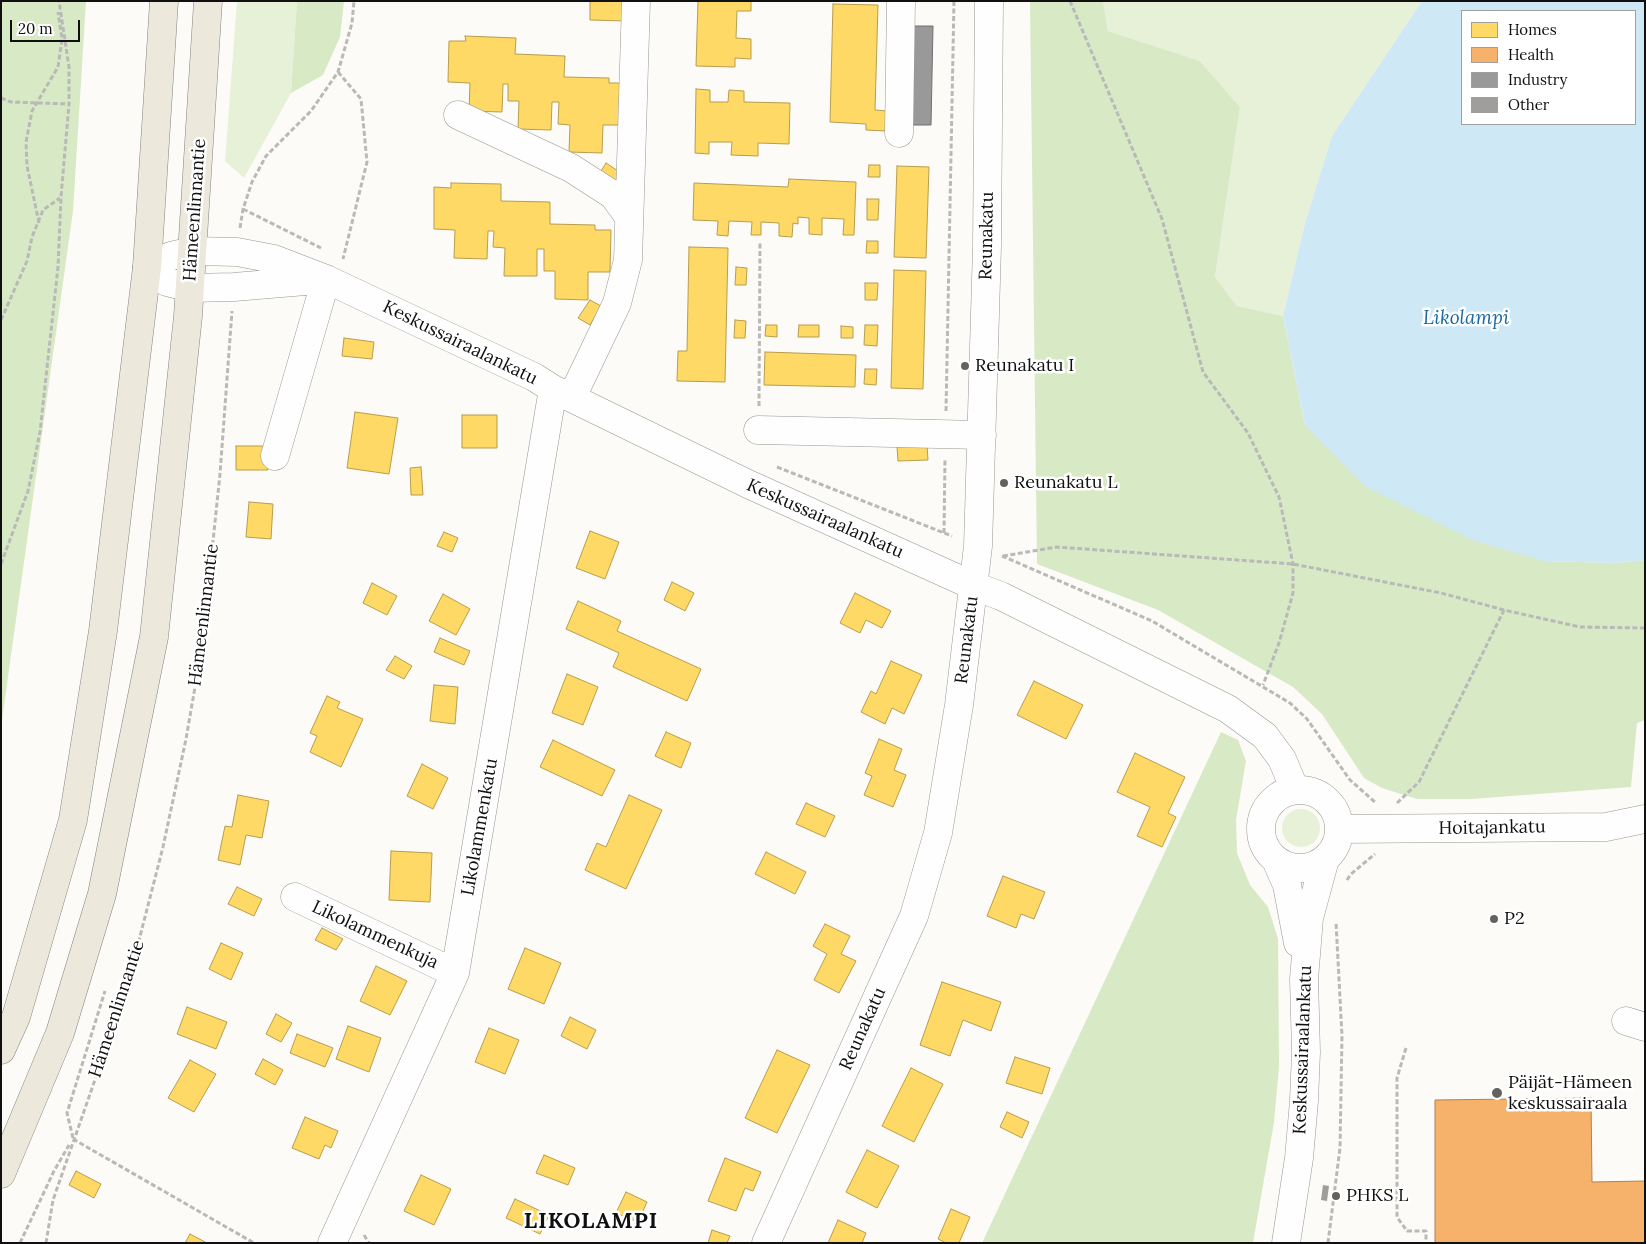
<!DOCTYPE html>
<html>
<head>
<meta charset="utf-8">
<style>
  body { margin:0 }
  #map { position:relative; width:1646px; height:1244px; overflow:hidden; background:#fcfbf7; font-family:Lora,serif }
  canvas { display:block }
  .frame { position:absolute; inset:0; border:2px solid #101010; pointer-events:none }
  .legend { position:absolute; left:1461px; top:10px; width:175px; height:115px; box-sizing:border-box; background:#fff; border:1px solid #9f9f9f; margin:0; padding:6px 9px; list-style:none; font-size:15px; color:#101010 }
  .legend li { display:flex; align-items:center; gap:10px; height:25px }
  .legend b { width:25px; border:1px solid #9f9f9f }
  .scale { position:absolute; left:10px; top:20px; width:70px; height:22px; box-sizing:border-box; border:2px solid #101010; border-top:0; padding-left:6px; font-size:15px; line-height:18px; white-space:nowrap; color:#101010; -webkit-text-stroke:4px #fff; paint-order:stroke }
</style>
</head>
<body>
<div id="map">
<canvas width="1646" height="1244"></canvas>
<div class="frame"></div>
<ul class="legend">
<li><b style="height:14px;background:#ffd966"></b>Homes</li>
<li><b style="height:14px;background:#f6b26b"></b>Health</li>
<li><b style="height:14px;background:#999"></b>Industry</li>
<li><b style="height:14px;background:#a09e9c"></b>Other</li>
</ul>
<div class="scale">20 m</div>
</div>
<script>
const context = document.querySelector('canvas').getContext('2d');
context.lineJoin = 'round';
function fill(path, color) {
  context.fillStyle = color;
  context.fill(path, 'evenodd');
}
function toPath(rows) {
  const path = new Path2D();
  for (const r of rows) {
    if (r.length === 3) {
      path.moveTo(r[0] + r[2], r[1]);
      path.arc(r[0], r[1], r[2], 0, 2 * Math.PI);
      continue;
    }
    path.moveTo(r[0], r[1]);
    for (let i = 2; i < r.length; i += 2) path.lineTo(r[i], r[i + 1]);
  }
  return path;
}
function stroke(path, color, width, dash) {
  context.strokeStyle = color;
  context.lineWidth = width;
  context.lineCap = dash ? 'butt' : 'round';
  context.setLineDash(dash || []);
  context.stroke(path);
}
function drawText(font, color, halo, rows, align = 'center') {
  context.font = font + ' Lora,serif';
  context.lineWidth = 5;
  context.setLineDash([]);
  context.textBaseline = 'middle';
  context.strokeStyle = halo;
  context.fillStyle = color;
  for (const [text, x, y, turn = 0] of rows) {
    context.save();
    context.translate(x, y);
    context.rotate((+turn || 0) * Math.PI / 180);
    context.textAlign = isNaN(turn) ? turn : align;
    if (halo) context.strokeText(text, 0, 0);
    context.fillText(text, 0, 0);
    context.restore();
  }
}
const green = toPath([
  [237,1,297,1,291,93,244,178,225,161],
  [1103,1,1422,1,1332,136,1305,223,1283,316,1237,306,1215,277,1240,107,1200,61,1108,31],
  [1301,828,19]
]);
const forest = toPath([
  [1,1,86,1,73,211,1,727],
  [297,1,344,1,340,37,323,75,291,93],
  [1030,1,1103,1,1108,31,1200,61,1240,107,1215,277,1237,306,1283,316,1305,425,1544,561,1614,563,1645,560,1645,720,1637,723,1631,787,1471,799,1417,799,1382,788,1364,778,1322,714,1293,687,1158,610,1037,564],
  [1221,732,1238,740,1246,761,1236,820,1237,853,1250,885,1268,907,1278,939,1279,1067,1274,1122,1253,1243,982,1243]
]);
const water = toPath([
  [1422,1,1645,1,1645,560,1614,563,1544,561,1472,540,1366,487,1305,425,1283,316,1305,223,1332,136],
  [1462,11,1635,11,1635,124,1462,124]
]);
const homes = toPath([
  [590,1,626,1,625,21,590,20,590,1],
  [698,1,751,1,751,11,737,11,736,38,751,39,751,59,735,58,735,67,696,66,698,1],
  [833,4,878,5,875,110,887,111,887,131,866,130,866,124,830,122,833,4],
  [465,36,516,38,515,54,565,56,564,77,609,78,609,83,626,83,625,125,603,125,602,153,569,152,570,125,558,124,559,102,552,102,551,130,518,129,519,101,508,101,508,84,503,84,502,112,469,111,470,83,448,82,449,41,466,41,465,36],
  [696,89,710,90,710,102,728,102,729,90,744,91,744,102,790,103,789,144,758,143,758,156,731,155,732,142,709,142,709,154,695,153,696,89],
  [606,163,624,175,617,187,598,176,606,163],
  [869,165,880,165,880,177,868,177,869,165],
  [897,166,929,167,926,258,894,257,897,166],
  [789,179,856,182,854,235,843,235,844,219,822,218,822,235,809,234,809,218,798,217,798,224,793,223,792,237,779,236,779,223,761,222,761,235,751,235,752,222,729,221,728,236,717,235,718,221,693,220,694,183,788,187,789,179],
  [451,183,501,184,501,201,550,202,550,224,595,225,595,230,611,230,610,272,588,272,588,300,555,299,555,271,544,271,544,249,537,249,537,276,504,276,505,248,493,247,494,231,488,231,487,259,454,258,455,230,434,229,434,187,451,188,451,183],
  [867,199,879,199,878,220,867,220,867,199],
  [867,241,878,241,878,253,866,253,867,241],
  [689,247,728,248,725,382,677,381,678,351,687,351,689,247],
  [736,267,747,268,746,285,735,285,736,267],
  [894,270,926,271,923,389,891,388,894,270],
  [865,283,878,283,877,300,865,300,865,283],
  [590,300,601,306,590,325,578,318,590,300],
  [735,320,746,321,745,338,734,338,735,320],
  [766,325,777,325,777,337,765,336,766,325],
  [799,325,819,325,819,337,798,337,799,325],
  [865,325,878,325,877,346,864,345,865,325],
  [841,326,853,327,853,338,841,338,841,326],
  [344,338,374,342,372,359,342,356,344,338],
  [765,352,856,355,855,387,764,385,765,352],
  [865,369,877,369,876,385,864,384,865,369],
  [355,412,398,418,389,474,347,468,355,412],
  [462,415,497,415,497,448,462,448,462,415],
  [927,445,928,460,898,461,897,447,927,445],
  [236,446,268,446,268,470,236,470,236,446],
  [421,467,423,495,411,495,410,468,421,467],
  [249,502,273,504,271,539,246,537,249,502],
  [590,531,619,542,605,579,576,568,590,531],
  [444,532,458,538,452,552,437,546,444,532],
  [672,582,694,593,685,611,664,600,672,582],
  [372,583,397,596,387,615,363,603,372,583],
  [855,593,891,611,882,628,866,620,860,633,840,623,855,593],
  [443,594,470,609,456,635,429,621,443,594],
  [578,601,621,621,617,631,701,669,687,701,613,667,619,653,566,629,578,601],
  [440,638,470,651,464,665,434,652,440,638],
  [395,656,412,666,404,679,386,670,395,656],
  [891,661,922,675,904,714,892,708,885,724,861,712,871,691,876,694,891,661],
  [567,674,598,687,583,725,552,713,567,674],
  [1034,681,1083,705,1066,739,1017,715,1034,681],
  [434,685,458,687,455,724,430,721,434,685],
  [327,696,340,702,337,708,363,719,341,767,310,752,317,736,310,733,327,696],
  [666,732,691,743,681,768,655,756,666,732],
  [879,739,902,749,894,770,906,775,893,807,864,795,872,776,865,773,879,739],
  [553,740,615,770,602,796,540,767,553,740],
  [1135,753,1185,777,1168,813,1176,817,1162,847,1137,836,1150,807,1117,792,1135,753],
  [422,764,448,778,433,809,407,796,422,764],
  [238,795,269,801,262,838,246,835,240,865,218,860,225,826,232,827,238,795],
  [629,795,662,810,626,889,585,870,597,843,606,847,629,795],
  [806,803,835,816,825,837,796,824,806,803],
  [391,851,432,853,430,902,389,900,391,851],
  [766,852,806,872,795,894,755,874,766,852],
  [1003,876,1045,892,1034,919,1021,914,1016,928,987,916,1003,876],
  [237,887,262,899,254,916,228,904,237,887],
  [825,924,850,936,841,954,856,961,839,993,814,980,827,954,813,946,825,924],
  [322,928,343,939,336,950,315,940,322,928],
  [221,943,243,953,231,980,209,969,221,943],
  [525,948,561,963,544,1004,508,989,525,948],
  [376,966,407,981,390,1015,360,1001,376,966],
  [942,982,1001,1002,991,1031,963,1020,950,1056,920,1045,942,982],
  [187,1007,227,1022,216,1049,177,1034,187,1007],
  [276,1014,292,1023,281,1042,266,1034,276,1014],
  [570,1017,596,1030,587,1049,561,1036,570,1017],
  [348,1026,381,1038,369,1072,336,1059,348,1026],
  [489,1028,519,1040,505,1074,475,1062,489,1028],
  [297,1034,333,1048,325,1067,290,1053,297,1034],
  [777,1050,810,1065,777,1133,745,1118,777,1050],
  [1015,1057,1050,1068,1042,1094,1006,1083,1015,1057],
  [263,1059,283,1070,275,1085,255,1074,263,1059],
  [190,1060,216,1074,194,1112,168,1098,190,1060],
  [911,1068,943,1084,914,1142,882,1126,911,1068],
  [1007,1112,1029,1122,1022,1138,1000,1127,1007,1112],
  [305,1117,338,1131,331,1148,325,1145,319,1159,292,1148,305,1117],
  [867,1150,899,1166,877,1208,846,1192,867,1150],
  [544,1155,575,1168,568,1185,536,1173,544,1155],
  [725,1158,761,1172,753,1191,745,1188,736,1211,708,1201,725,1158],
  [76,1171,101,1184,94,1198,69,1185,76,1171],
  [421,1175,451,1189,434,1225,404,1211,421,1175],
  [626,1192,647,1202,638,1222,616,1213,626,1192],
  [515,1199,549,1215,540,1234,506,1218,515,1199],
  [951,1209,970,1217,959,1243,946,1243,938,1239,951,1209],
  [838,1220,866,1233,862,1243,828,1243,838,1220],
  [712,1230,730,1236,727,1243,708,1243,712,1230],
  [190,1234,207,1243,185,1243,190,1234]
]);
const health = toPath([
  [1591,1098,1592,1182,1645,1181,1645,1243,1435,1243,1435,1100,1591,1098]
]);
const industry = toPath([
  [912,26,933,26,931,125,910,125,912,26]
]);
const building = toPath([
  [1323,1185,1329,1186,1327,1201,1321,1200]
]);
const path = toPath([
  [1070,1,1162,219,1203,372,1248,433,1279,497,1293,564,1293,593,1279,643,1263,685],
  [338,72,361,99,367,162,343,259],
  [1,98,11,102,69,104],
  [243,209,321,248],
  [39,223,27,166,26,142,32,111,58,67,62,39,58,12],
  [240,228,243,209,252,182,266,156,311,111,338,72,352,23,354,1],
  [1,320,27,261,32,237,43,210,60,198],
  [759,406,760,242],
  [946,411,954,1],
  [777,467,952,536],
  [944,533,945,459],
  [1002,556,1152,621,1290,703,1307,719,1350,780,1376,803],
  [1003,556,1057,547,1293,564,1441,593,1504,610],
  [1,564,28,491,40,432,58,267,61,197,69,104,69,67,59,1],
  [1397,803,1419,782,1504,610,1580,627,1645,628],
  [1347,880,1351,874,1375,854],
  [1406,1048,1397,1078,1397,1217,1407,1231,1426,1231,1426,1243],
  [73,1138,67,1113,105,991],
  [73,1139,254,1243],
  [364,1235,369,1243],
  [20,1243,54,1171,69,1145],
  [46,1243,53,1200,126,991,163,847,186,739,202,647,220,474,232,311],
  [1328,1243,1340,1148,1342,1036,1336,922]
]);
const minor = toPath([
  [458,115,571,168,613,195,629,217],
  [899,133,901,1],
  [147,267,171,256,193,251,237,252,274,259,326,279,534,377,553,389,748,484,974,586,1001,596,1228,709,1265,736,1282,759,1295,790],
  [147,267,167,282,190,288,234,287,317,280],
  [572,397,617,303,628,260,636,1],
  [758,430,982,435],
  [275,456,326,279],
  [1300,829,39],
  [1339,829,1606,827,1645,819],
  [1276,860,1287,885,1298,943],
  [295,897,455,973],
  [1626,1021,1645,1027],
  [332,1243,455,973,553,389],
  [766,1243,914,916,938,833,959,705,978,546,987,247,989,1],
  [1286,1243,1299,1158,1304,1101,1306,1052,1304,979,1309,918,1325,859]
]);
const major = toPath([
  [1,1050,16,1017,73,820,103,631,147,267,164,1],
  [1,1174,60,1033,102,894,154,637,188,316,208,1]
]);
const markers = [
  [965,366,5,"#636261"],
  [1004,483,5,"#636261"],
  [1494,919,5,"#636261"],
  [1497,1093,6,"#636261"],
  [1336,1196,5,"#636261"]
];
const streetNames = [
  ["Hämeenlinnantie",195,210,-86],
  ["Reunakatu",987,236,-89],
  ["Keskussairaalankatu",460,343,26],
  ["Keskussairaalankatu",825,519,24],
  ["Hämeenlinnantie",204,615,-83],
  ["Reunakatu",967,640,-83],
  ["Likolammenkatu",480,827,-80],
  ["Hoitajankatu",1492,828,-1],
  ["Likolammenkuja",375,935,25],
  ["Hämeenlinnantie",117,1009,-72],
  ["Reunakatu",863,1029,-66],
  ["Keskussairaalankatu",1303,1050,-88]
];
const poiNames = [
  ["Reunakatu I",975,366],
  ["Reunakatu L",1014,483],
  ["P2",1504,919],
  ["Päijät-Hämeen",1508,1083],
  ["keskussairaala",1508,1104],
  ["PHKS L",1346,1196]
];
const waterNames = [
  ["Likolampi",1466,319]
];
const districtNames = [
  ["LIKOLAMPI",591,1222]
];
fill(green, '#e7f1d7');
fill(forest, '#d8e9c6');
fill(water, '#cee8f6');
fill(homes, '#ffd966');
stroke(homes, '#b79d4c', 1);
fill(health, '#f6b26b');
stroke(health, '#b18150', 1);
fill(industry, '#999');
stroke(industry, '#707070', 1);
fill(building, '#a09e9c');
stroke(minor, '#969694', 29);
stroke(major, '#848381', 29);
stroke(path, '#b9b9b8', 3, [5, 2.5]);
stroke(minor, '#fffefe', 28);
stroke(major, '#ece8dc', 28);
for (const [x, y, r, color] of markers) {
  const dot = new Path2D();
  dot.arc(x, y, r, 0, 2 * Math.PI);
  context.fillStyle = color;
  context.fill(dot);
  stroke(dot, '#fff', 2);
}
drawText('18px', '#101010', '#fff', streetNames);
drawText('18px', '#101010', '#fff', poiNames, 'left');
drawText('italic 19px', '#1b69a1', '#fff', waterNames);
context.letterSpacing = '1px';
drawText('bold 22px', '#101010', '#fff', districtNames);
context.letterSpacing = '0px';
</script>
</body>
</html>
